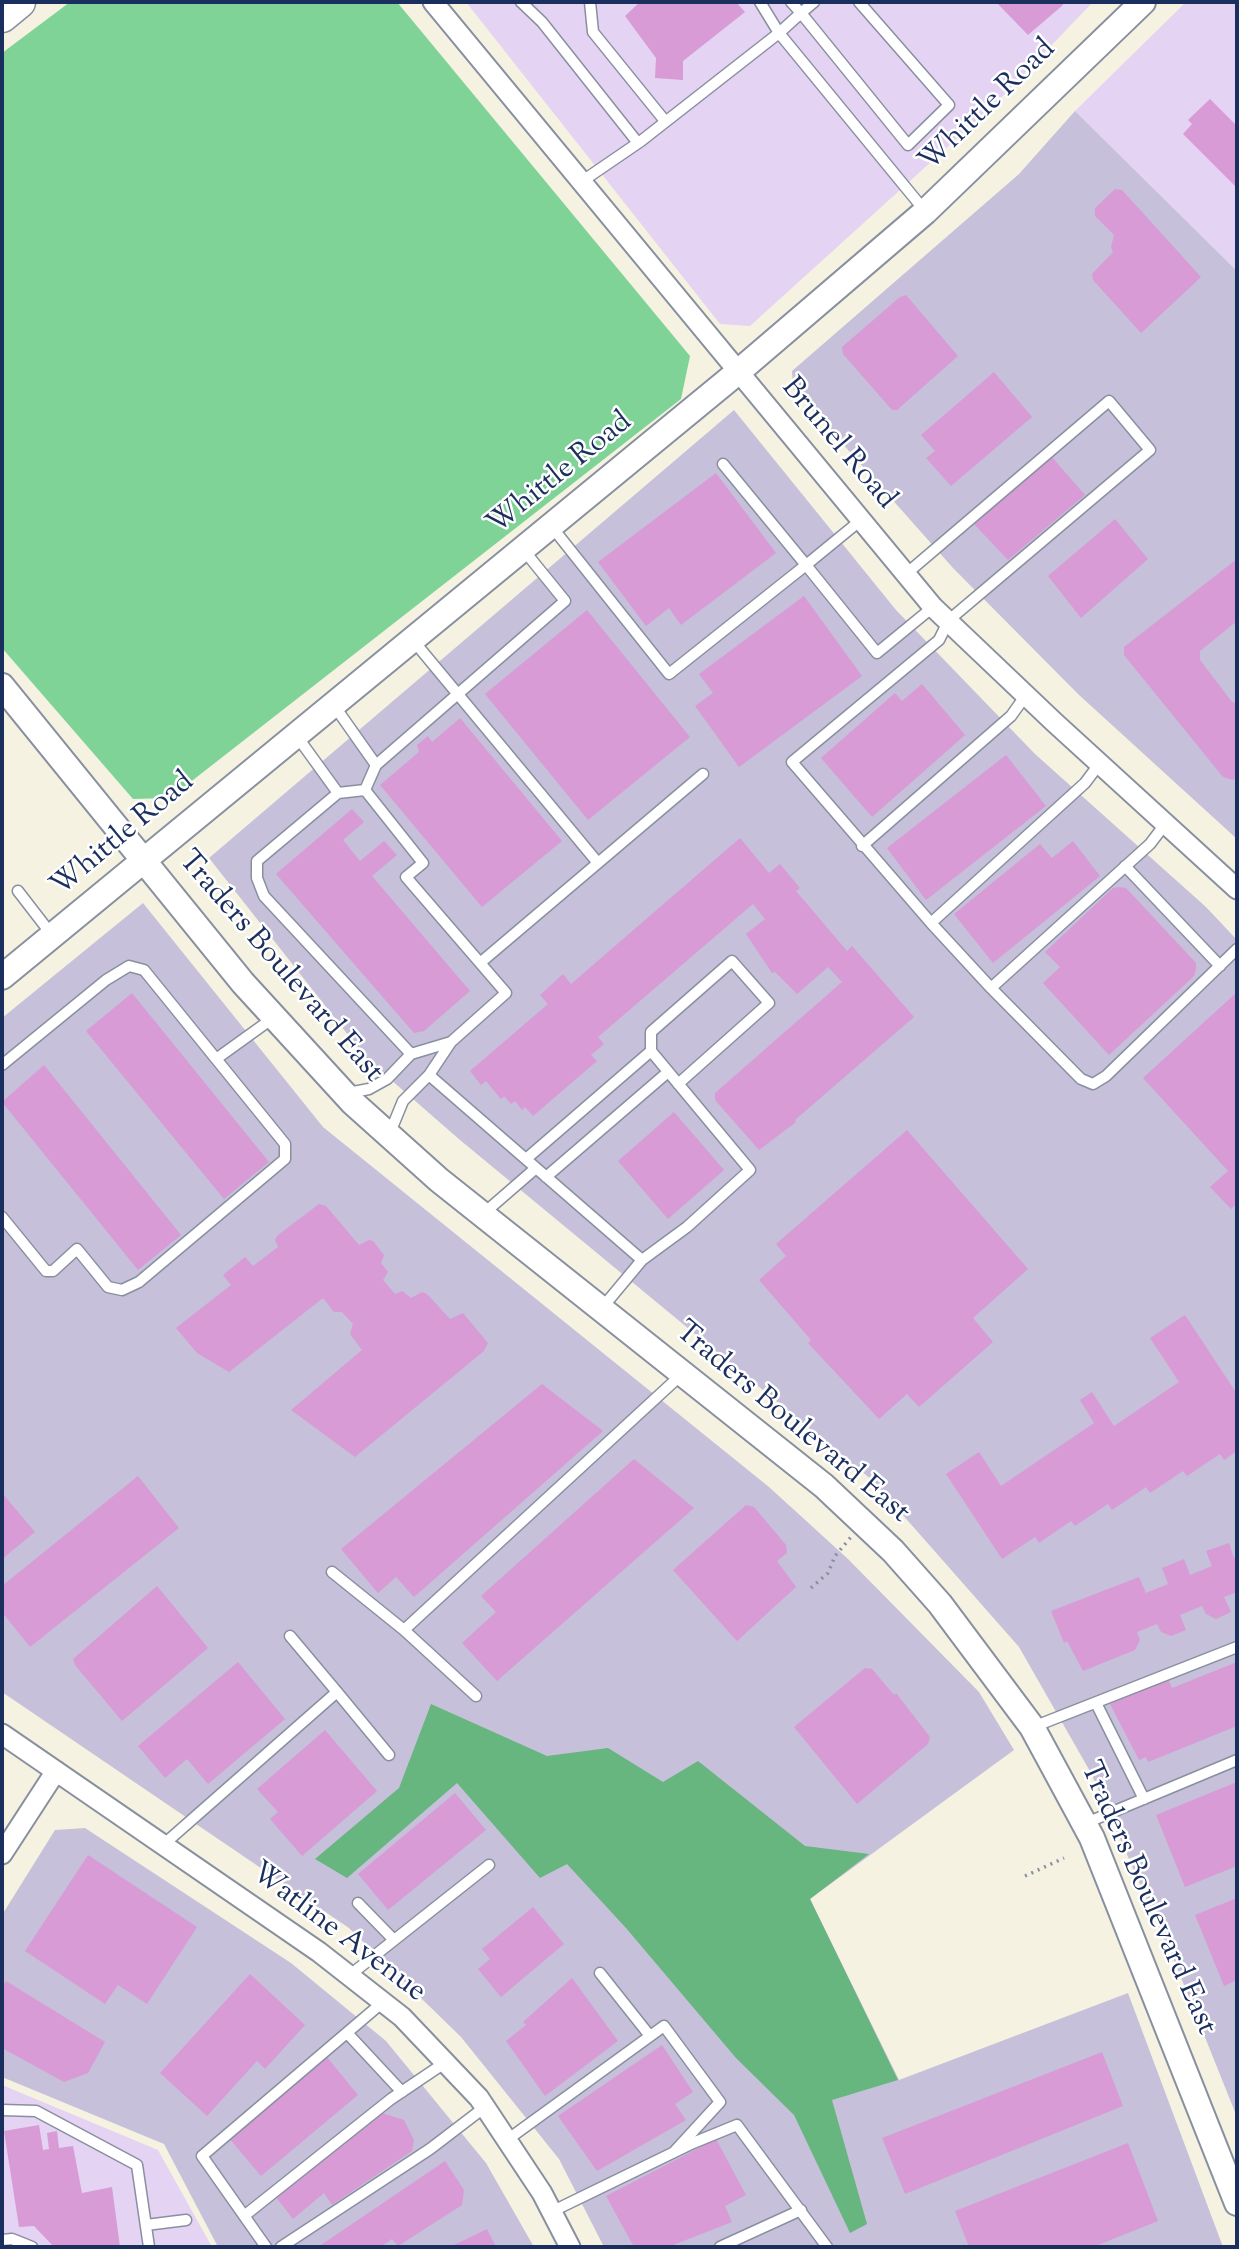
<!DOCTYPE html>
<html>
<head>
<meta charset="utf-8">
<style>
  body { margin:0 }
  #map { position:relative; width:1239px; height:2249px; overflow:hidden; background:#f5f2e1; font-family:"Sorts Mill Goudy",serif }
  canvas { display:block }
  .frame { position:absolute; inset:0; border:4px solid #1b2f5e; pointer-events:none }
</style>
</head>
<body>
<div id="map">
<canvas width="1239" height="2249"></canvas>
<div class="frame"></div>
</div>
<script>
const context = document.querySelector('canvas').getContext('2d');
context.lineJoin = 'round';
function fill(path, color) {
  context.fillStyle = color;
  context.fill(path, 'evenodd');
}
function toPath(rows) {
  const path = new Path2D();
  for (const r of rows) {
    path.moveTo(r[0], r[1]);
    for (let i = 2; i < r.length; i += 2) path.lineTo(r[i], r[i + 1]);
  }
  return path;
}
function stroke(path, color, width, dash) {
  context.strokeStyle = color;
  context.lineWidth = width;
  context.lineCap = dash ? 'butt' : 'round';
  context.setLineDash(dash || []);
  context.stroke(path);
}
function drawText(font, color, halo, rows, align = 'center') {
  context.font = font + ' "Sorts Mill Goudy",serif';
  context.lineWidth = 5;
  context.setLineDash([]);
  context.textBaseline = 'middle';
  context.strokeStyle = halo;
  context.fillStyle = color;
  for (const [text, x, y, turn = 0] of rows) {
    context.save();
    context.translate(x, y);
    context.rotate((+turn || 0) * Math.PI / 180);
    context.textAlign = isNaN(turn) ? turn : align;
    if (halo) context.strokeText(text, 0, 0);
    context.fillText(text, 0, 0);
    context.restore();
  }
}
const built = toPath([
  [466,2,1093,2,996,103,750,326,720,324],
  [1186,2,1237,2,1237,271,1075,111],
  [2,2085,158,2150,212,2247,2,2247]
]);
const industrial = toPath([
  [1075,111,1237,271,1237,839,1078,694,953,568,793,388,792,371,1019,174],
  [734,410,896,610,1035,754,1206,907,1237,940,1237,2117,1178,1970,1091,1773,1019,1647,872,1480,460,1140,367,1059,209,858],
  [143,903,323,1127,769,1487,848,1559,979,1692,1014,1750,810,1899,899,2080,1128,1993,1223,2247,604,2247,559,2159,461,2037,349,1928,2,1692,2,1018],
  [85,1828,291,1963,386,2041,486,2163,534,2247,218,2247,164,2144,2,2077,2,1915,55,1830]
]);
const green = toPath([
  [70,2,397,2,690,356,681,399,170,798,133,799,2,648,2,53]
]);
const forest = toPath([
  [431,1704,547,1756,608,1748,663,1782,698,1761,805,1846,869,1854,810,1899,898,2080,832,2100,867,2224,850,2233,794,2115,736,2058,626,1928,567,1864,540,1878,457,1783,347,1878,315,1859,399,1788]
]);
const building = toPath([
  [640,2,736,2,745,12,683,61,683,80,655,78,656,58,625,16],
  [996,2,1062,2,1063,5,1028,35],
  [1210,99,1237,126,1237,188,1183,134,1192,124,1188,120],
  [1115,189,1122,190,1201,277,1141,333,1093,280,1092,274,1113,252,1111,247,1114,235,1095,216,1095,208],
  [906,295,958,356,897,410,892,410,843,354,842,347,900,297],
  [994,372,1032,417,951,486,926,458,935,451,921,435],
  [1051,456,1085,495,1008,560,973,523],
  [716,473,776,553,681,625,669,608,646,626,598,562],
  [1115,519,1148,559,1081,618,1048,576],
  [1237,559,1237,621,1200,651,1200,660,1232,702,1237,703,1237,777,1233,780,1223,777,1124,655,1124,647],
  [804,596,862,676,739,767,695,706,713,693,699,674],
  [587,610,690,737,588,820,485,694],
  [922,684,965,735,872,817,821,758,895,693,902,701],
  [460,718,562,841,482,907,380,785,419,752,417,745,428,736,432,742],
  [1006,755,1046,806,926,900,887,848],
  [352,809,364,822,343,840,360,861,384,841,397,855,372,876,470,991,424,1031,414,1033,276,874],
  [740,838,769,873,780,864,800,888,796,891,847,951,852,946,914,1017,795,1120,796,1122,759,1150,715,1100,715,1093,842,982,828,967,797,994,775,972,772,973,746,934,765,919,753,904,598,1037,604,1044,591,1055,597,1061,533,1116,525,1107,522,1110,515,1101,511,1104,504,1096,501,1099,486,1081,481,1085,470,1071,548,1004,540,995,563,974,571,984],
  [1073,841,1100,876,993,963,954,914,1040,844,1052,858],
  [1119,887,1126,888,1196,963,1196,969,1194,976,1109,1055,1043,983,1060,967,1045,952,1113,888],
  [132,993,269,1162,224,1199,86,1031],
  [1236,993,1237,1203,1231,1209,1210,1187,1228,1171,1143,1078],
  [44,1065,181,1235,138,1270,2,1102],
  [674,1112,724,1170,668,1219,618,1161],
  [907,1130,1028,1269,973,1318,993,1342,919,1407,907,1394,879,1419,808,1343,811,1340,759,1280,786,1256,776,1244],
  [319,1204,326,1206,359,1245,369,1240,373,1241,384,1255,381,1263,388,1272,383,1280,395,1294,402,1291,411,1298,422,1292,427,1294,450,1319,463,1313,488,1343,484,1351,355,1457,291,1410,362,1350,350,1334,353,1324,342,1312,334,1312,323,1298,229,1372,197,1353,176,1328,231,1285,223,1275,245,1257,253,1266,278,1247,275,1240,278,1235],
  [1185,1315,1237,1394,1237,1451,1224,1460,1220,1454,1187,1476,1183,1471,1150,1493,1146,1487,1112,1510,1108,1504,1075,1526,1071,1521,1039,1543,1035,1537,1002,1559,946,1474,979,1452,1001,1486,1094,1423,1080,1400,1092,1392,1114,1426,1179,1382,1150,1338],
  [542,1384,603,1431,414,1597,396,1577,378,1593,341,1549],
  [634,1459,694,1508,497,1681,462,1643,496,1612,481,1596],
  [138,1476,179,1528,30,1647,2,1612,2,1586],
  [2,1493,35,1532,2,1559],
  [746,1505,754,1507,786,1545,787,1553,777,1561,796,1587,737,1641,673,1570],
  [1229,1543,1234,1558,1237,1556,1237,1592,1224,1597,1231,1612,1216,1619,1206,1614,1202,1606,1180,1615,1186,1630,1171,1636,1161,1632,1157,1624,1137,1632,1140,1640,1135,1650,1083,1671,1067,1641,1064,1643,1051,1611,1139,1577,1146,1593,1168,1584,1162,1568,1184,1559,1190,1575,1212,1566,1206,1551],
  [157,1586,208,1648,122,1721,75,1665,73,1659],
  [238,1662,285,1719,208,1784,187,1759,165,1778,138,1746],
  [1237,1662,1237,1726,1148,1762,1146,1757,1139,1760,1110,1704,1168,1679,1172,1688],
  [865,1668,872,1669,894,1695,896,1693,930,1737,928,1744,857,1804,794,1727],
  [325,1730,377,1791,302,1856,270,1819,278,1812,257,1789],
  [1237,1782,1237,1866,1185,1887,1156,1815],
  [455,1793,486,1830,388,1910,358,1874],
  [88,1855,197,1927,147,2004,118,1985,105,2004,25,1951],
  [1237,1898,1237,1980,1224,1986,1195,1915],
  [533,1907,564,1944,501,1997,478,1969,490,1959,482,1949],
  [250,1974,305,2025,265,2069,257,2061,207,2116,160,2073],
  [572,1978,618,2041,545,2096,506,2041,526,2025,523,2022],
  [6,1981,105,2042,88,2073,64,2082,2,2048,2,1987],
  [662,2045,693,2092,675,2104,686,2120,597,2171,558,2116],
  [1102,2052,1123,2106,905,2194,882,2138],
  [326,2056,358,2095,261,2176,229,2138],
  [382,2113,404,2120,414,2140,412,2151,332,2205,324,2193,293,2219,275,2196],
  [39,2125,43,2150,49,2149,47,2133,57,2131,59,2148,73,2146,82,2193,112,2187,120,2247,54,2247,34,2226,19,2227,4,2131],
  [716,2139,746,2195,725,2206,732,2222,668,2247,634,2247,606,2196],
  [1128,2143,1158,2221,1093,2247,969,2247,955,2211],
  [445,2161,464,2190,462,2205,398,2246,392,2239,380,2247,318,2247],
  [487,2229,496,2247,450,2247]
]);
const path = toPath([
  [811,1588,828,1573,835,1556,851,1537],
  [1025,1876,1064,1858]
]);
const service = toPath([
  [521,2,542,22,638,143],
  [590,2,593,32,665,121],
  [760,2,779,33,801,13,791,2],
  [814,2,801,13,908,145,949,105,859,2],
  [581,182,641,141,779,33,925,211],
  [723,464,806,565,861,520],
  [552,527,669,674,806,565,877,653,933,607],
  [522,548,565,601,376,765,365,790,338,793,257,861,257,878,264,896,411,1054,451,1042,429,1075,642,1260,602,1308],
  [906,574,1109,401,1150,450,949,620,939,640,792,762,931,923],
  [412,639,598,863],
  [333,704,376,765],
  [296,735,338,793],
  [365,790,423,863,406,877,506,993,451,1042],
  [1166,823,1150,844,991,988,1081,1079,1093,1084,1106,1076,1237,949],
  [862,846,1011,716,1026,695],
  [1125,866,1220,966],
  [18,891,52,935],
  [480,963,703,774],
  [991,988,931,923,1085,783,1100,763],
  [651,1051,651,1032,732,961,769,1003,678,1084],
  [216,1059,273,1018],
  [2,1065,106,980,129,966,144,970,285,1144,285,1159,139,1282,122,1290,108,1287,77,1249,53,1271,46,1271,2,1217],
  [348,1093,369,1089,387,1079,411,1054],
  [389,1135,403,1101,429,1075],
  [526,1159,651,1051,750,1170,687,1227,642,1260],
  [546,1177,668,1072],
  [483,1214,536,1168],
  [332,1572,404,1630],
  [290,1636,337,1692],
  [476,1696,404,1630,681,1375],
  [1096,1703,1144,1799],
  [1033,1727,1237,1647],
  [1086,1823,1237,1760],
  [163,1845,337,1692,389,1755],
  [358,1903,394,1940],
  [600,1973,650,2036],
  [350,1975,489,1865],
  [348,2034,402,2092],
  [2,2110,36,2111,137,2165,149,2247],
  [507,2140,664,2026,720,2102,675,2151],
  [553,2211,693,2143,737,2125,827,2247],
  [244,2216,391,2099,446,2062],
  [146,2225,186,2220],
  [2,2240,12,2239,32,2247],
  [266,2247,202,2156,383,2002],
  [281,2247,430,2149,485,2107],
  [720,2247,801,2210]
]);
const minor = toPath([
  [433,2,933,607,1054,722,1237,889],
  [2,1734,319,1952,402,2017,479,2098,542,2193,570,2247],
  [2,1854,56,1771]
]);
const tertiary = toPath([
  [2,686,243,983,352,1102,439,1180,824,1486,893,1551,940,1604,1032,1727,1092,1838,1237,2203],
  [2,977,738,372,925,212,1143,2]
]);
const primary = toPath([
  [2,16,19,2]
]);
const streetNames = [
  ["Whittle Road",989,107,-44],
  ["Brunel Road",837,445,50],
  ["Whittle Road",561,475,-39],
  ["Whittle Road",124,836,-40],
  ["Traders Boulevard East",279,968,49],
  ["Traders Boulevard East",791,1424,40],
  ["Traders Boulevard East",1146,1899,66],
  ["Watline Avenue",337,1934,37]
];
fill(built, '#e4d3f2');
fill(industrial, '#c6c0da');
fill(green, '#7fd396');
fill(forest, '#67b57f');
fill(building, '#d89bd6');
stroke(service, '#8890a0', 13);
stroke(minor, '#8890a0', 23);
stroke(tertiary, '#8890a0', 28);
stroke(primary, '#8890a0', 35);
stroke(path, '#8890a0', 3.5, [2, 5]);
stroke(service, '#fff', 10);
stroke(minor, '#fff', 19);
stroke(tertiary, '#fff', 24);
stroke(primary, '#fff', 32);
drawText('30px', '#1b2f5e', '#fff', streetNames);
</script>
</body>
</html>
